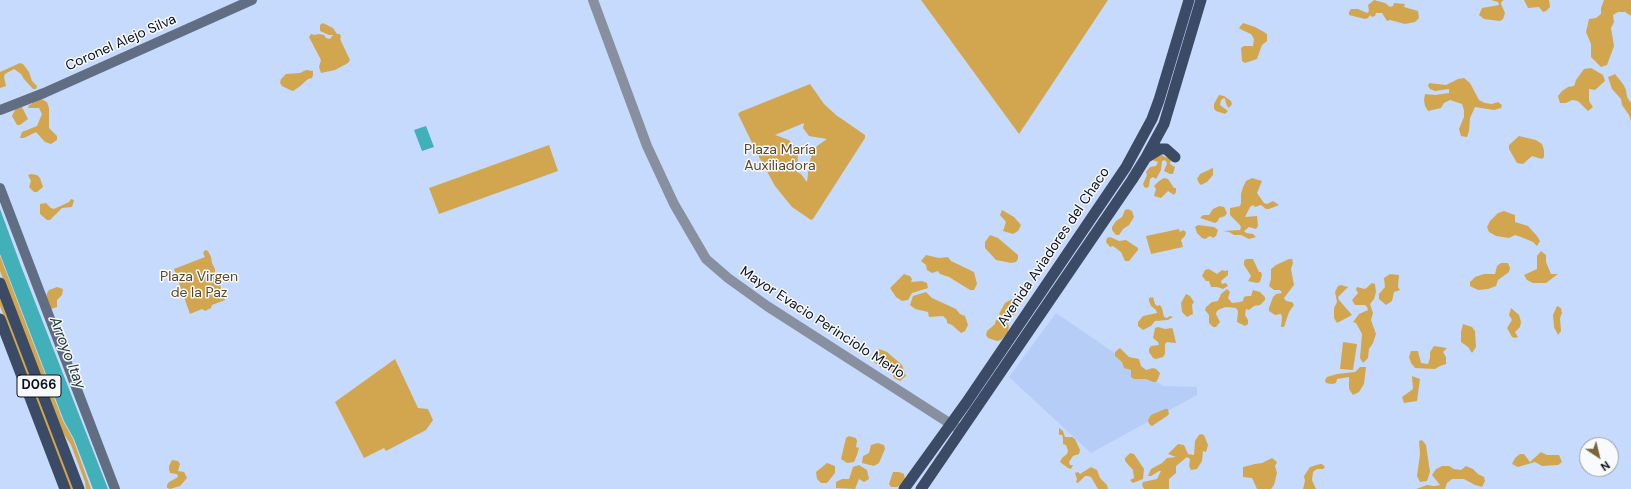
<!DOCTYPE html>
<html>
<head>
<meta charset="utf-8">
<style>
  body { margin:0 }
  #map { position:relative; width:1631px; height:489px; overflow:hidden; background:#c6dafd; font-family:"DM Sans",sans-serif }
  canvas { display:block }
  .north { position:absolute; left:1579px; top:437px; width:40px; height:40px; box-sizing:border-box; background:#f8fafd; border:1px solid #999ca3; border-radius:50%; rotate:145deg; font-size:11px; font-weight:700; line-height:16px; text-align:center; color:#0a101c }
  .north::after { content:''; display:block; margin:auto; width:14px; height:18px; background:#7d6435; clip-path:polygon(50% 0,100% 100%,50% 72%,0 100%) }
</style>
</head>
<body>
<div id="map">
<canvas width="1631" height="489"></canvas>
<div class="north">N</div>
</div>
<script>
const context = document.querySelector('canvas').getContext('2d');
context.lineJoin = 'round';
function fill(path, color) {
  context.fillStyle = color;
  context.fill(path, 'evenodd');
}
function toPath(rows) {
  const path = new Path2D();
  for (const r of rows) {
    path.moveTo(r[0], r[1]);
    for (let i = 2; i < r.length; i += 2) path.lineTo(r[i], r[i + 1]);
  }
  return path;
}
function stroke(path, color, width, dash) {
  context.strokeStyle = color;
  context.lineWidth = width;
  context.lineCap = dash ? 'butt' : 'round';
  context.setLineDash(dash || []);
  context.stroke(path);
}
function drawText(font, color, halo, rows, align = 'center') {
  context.font = font + ' "DM Sans",sans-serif';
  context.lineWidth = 3;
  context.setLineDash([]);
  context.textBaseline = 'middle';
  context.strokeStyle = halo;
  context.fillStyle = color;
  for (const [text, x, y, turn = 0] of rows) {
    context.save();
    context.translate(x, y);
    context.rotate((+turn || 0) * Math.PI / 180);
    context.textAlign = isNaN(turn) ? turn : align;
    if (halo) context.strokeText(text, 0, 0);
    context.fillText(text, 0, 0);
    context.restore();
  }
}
const built = toPath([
  [1056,313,1163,386,1197,387,1197,395,1091,453,1009,377]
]);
const green = toPath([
  [921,0,1108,0,1019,134],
  [1374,0,1385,3,1390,7,1393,6,1394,3,1405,4,1404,7,1418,11,1419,18,1415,22,1405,24,1390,20,1387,21,1382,13,1376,13,1375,16,1372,17,1370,15,1368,18,1365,19,1349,15,1349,12,1351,9,1358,9,1367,13,1369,11,1368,5],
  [1491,0,1504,0,1502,1,1501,4,1505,13,1503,19,1500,21,1484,19,1479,15,1482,8,1499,5,1498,2],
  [1524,0,1549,0,1550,7,1546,11,1543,12,1539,7,1528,8],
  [1604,0,1631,0,1631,16,1625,12,1618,12,1613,15,1614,22,1611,28,1614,46,1607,65,1601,67,1591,57,1591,44,1586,32,1589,19,1596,18,1601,14,1601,8],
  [323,23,333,28,337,34,340,34,341,37,340,39,350,60,348,63,335,70,321,73,319,67,321,60,309,37,311,34,315,35,319,34,324,35,326,38,330,39,333,35,329,35,320,31,320,25],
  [1243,23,1255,27,1264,32,1267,34,1267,41,1262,45,1257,59,1245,63,1242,61,1241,48,1244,46,1253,46,1254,39,1251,34,1242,30,1239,28],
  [20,63,23,64,29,72,32,81,37,86,36,89,33,89,24,79,21,74,14,69,5,74,4,77,6,86,0,88,0,72],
  [1591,68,1603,75,1605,81,1595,90,1589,89,1589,101,1593,107,1588,111,1578,101,1572,100,1566,103,1560,103,1558,96,1562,91,1568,87,1574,86,1576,80,1584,69],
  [306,70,313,71,313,75,312,78,308,79,299,87,293,91,290,90,282,86,280,83,281,79,286,74,300,73],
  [1615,74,1623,84,1626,90,1627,97,1631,103,1631,121,1629,115,1622,105,1621,99,1612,89,1608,77],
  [1464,78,1470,83,1479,100,1485,103,1492,104,1498,102,1502,105,1501,108,1494,110,1475,107,1470,118,1469,131,1467,137,1461,136,1459,129,1464,117,1464,110,1462,104,1450,100,1444,103,1441,108,1428,111,1425,106,1424,100,1425,94,1435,95,1449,93,1449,89,1435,91,1430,89,1428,86,1429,83,1446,85,1458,79],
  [810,84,824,104,836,115,865,135,865,138,813,219,811,220,792,207,775,186,759,157,738,114,740,112],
  [804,123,803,128,809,136,827,139,817,146,812,154,809,165,807,182,801,174,797,172,798,153,794,146,789,140,775,135],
  [1219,95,1224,96,1231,101,1232,104,1229,108,1227,106,1225,99,1224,98,1221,100,1220,105,1228,111,1225,114,1216,111,1214,109,1214,104],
  [41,99,47,102,49,108,49,128,57,136,57,140,51,144,45,142,36,132,24,138,20,138,22,132,37,126,42,114,39,108,28,108,29,105,32,104,32,101],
  [21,105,28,119,20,125,17,125,12,116,16,108],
  [1519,136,1536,140,1542,144,1544,150,1544,157,1542,159,1532,156,1523,164,1517,163,1509,149,1509,145],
  [549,145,558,171,439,214,429,188],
  [1159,153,1165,157,1171,158,1170,164,1175,167,1173,174,1170,174,1164,171,1167,163,1165,160,1162,161,1161,170,1156,179,1153,177,1150,179,1149,186,1147,188,1144,187,1143,184,1147,175,1146,172,1150,167,1156,166,1158,162,1152,160],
  [1213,168,1213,175,1207,182,1201,185,1199,183,1197,179,1200,174],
  [31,174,37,175,40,178,43,187,37,192,34,192,29,187,31,181,28,175],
  [1164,178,1168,179,1174,188,1176,188,1176,192,1174,195,1168,191,1161,198,1154,196,1156,189,1154,186,1159,181],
  [1252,178,1262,181,1257,193,1264,203,1267,204,1273,201,1279,205,1269,209,1266,209,1261,205,1255,207,1253,205,1250,207,1245,217,1257,216,1258,226,1256,229,1249,227,1244,231,1246,233,1253,234,1256,237,1249,239,1241,235,1234,235,1229,232,1223,231,1240,230,1241,227,1239,224,1230,215,1230,208,1240,206,1241,203,1241,194,1243,187,1246,181],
  [71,199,74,200,72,207,62,208,50,220,47,220,40,214,40,204,46,203,51,208,54,209,69,202],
  [1219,206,1224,207,1227,213,1225,216,1219,218,1218,221,1215,223,1200,218,1203,215,1209,215,1213,209],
  [1128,209,1132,211,1134,217,1129,225,1123,229,1119,235,1116,235,1112,230,1112,227,1116,221,1122,217,1125,210],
  [1002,210,1014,217,1021,225,1018,231,1013,234,1003,231,1006,222,1000,215],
  [1504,211,1515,215,1515,222,1528,226,1537,236,1540,241,1537,246,1533,242,1521,237,1515,235,1509,238,1496,236,1489,232,1487,227,1490,221,1498,213],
  [1198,225,1214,227,1218,230,1216,236,1213,238,1210,236,1205,239,1202,238,1197,233,1195,227],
  [1179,229,1180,232,1183,230,1186,232,1185,236,1181,240,1183,247,1151,254,1146,236],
  [990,235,998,238,1018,255,1018,259,1016,262,1011,263,996,260,985,248,985,242],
  [1110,237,1119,241,1126,240,1138,248,1138,250,1129,261,1125,261,1121,252,1113,246,1110,247,1106,242,1107,238],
  [205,250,208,251,211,257,212,263,215,269,215,274,219,282,225,300,212,305,211,308,205,311,202,309,190,314,174,269,205,257,203,253],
  [1541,251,1546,255,1546,262,1551,274,1558,274,1546,283,1533,283,1527,280,1524,275,1537,269,1537,256],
  [926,255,939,258,948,257,951,261,974,272,977,284,974,290,970,290,949,277,940,274,938,271,932,273,927,270,926,265,921,261],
  [0,256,63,421,73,439,91,489,86,489,85,482,71,445,62,431,0,271],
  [1246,259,1253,259,1259,272,1261,272,1262,275,1260,282,1257,283,1248,281,1251,276,1244,265,1244,261],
  [1289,259,1292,259,1293,263,1291,269,1294,285,1284,298,1286,301,1292,302,1294,305,1289,312,1284,327,1281,327,1282,317,1281,314,1275,315,1269,311,1269,308,1273,297,1276,294,1282,293,1280,290,1274,290,1269,286,1271,279,1271,269,1276,265],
  [1501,263,1508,263,1510,268,1509,272,1498,280,1496,286,1488,289,1478,290,1470,286,1470,282,1475,277,1484,274,1495,274,1497,266],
  [1209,269,1217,274,1222,270,1225,271,1228,270,1228,275,1221,281,1222,284,1226,283,1228,286,1223,289,1217,287,1211,287,1209,281,1206,281,1202,276,1205,270],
  [904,274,910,276,912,279,911,282,922,281,927,283,928,288,912,293,908,300,902,301,896,297,890,288],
  [1390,274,1399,275,1398,287,1400,290,1394,292,1392,301,1386,305,1379,299,1379,294,1385,287,1384,278],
  [1372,283,1375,284,1376,292,1374,299,1370,304,1373,313,1371,320,1376,334,1373,343,1369,349,1368,358,1363,363,1360,358,1362,334,1356,323,1353,322,1359,314,1368,310,1367,307,1365,305,1355,305,1352,300,1358,293,1356,290,1357,287,1365,289],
  [1341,285,1348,287,1338,297,1339,300,1352,315,1337,323,1334,318,1334,308,1337,302,1335,292,1338,286],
  [57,287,63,289,62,295,57,300,57,307,51,309,46,298,47,293,49,290],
  [1227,289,1230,292,1228,298,1232,303,1240,302,1243,301,1244,297,1247,296,1251,296,1253,290,1260,292,1265,297,1265,300,1260,305,1254,306,1249,310,1246,309,1245,315,1248,320,1248,324,1245,326,1237,322,1238,311,1236,308,1226,307,1220,309,1217,311,1216,314,1220,322,1216,327,1213,327,1209,323,1209,315,1205,310,1206,307,1212,302,1218,301,1221,294],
  [926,292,932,298,956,309,960,314,965,316,968,325,965,331,961,333,952,325,947,323,947,320,943,316,929,317,928,312,915,309,910,305,913,296],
  [1186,294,1190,296,1194,302,1192,305,1193,314,1187,317,1182,312,1181,303],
  [0,297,74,489,70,489,0,306],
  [1153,297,1155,304,1157,306,1160,305,1162,308,1164,317,1167,318,1170,316,1173,317,1168,320,1155,321,1151,326,1143,330,1138,326,1138,322,1143,316,1157,313,1156,310,1151,306,1149,301,1149,298],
  [1012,299,1020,304,1017,311,1010,319,1008,320,999,314,1005,303],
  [1557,306,1561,308,1562,313,1560,318,1561,331,1558,335,1554,327,1553,315],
  [1511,308,1519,315,1521,322,1520,327,1515,332,1518,337,1515,338,1512,337,1507,328,1512,320,1509,315],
  [996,320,1006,321,1009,326,1008,332,1001,340,997,341,988,338,986,335,987,331,995,324],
  [1463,324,1472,327,1475,331,1476,347,1472,353,1468,347,1461,342,1461,332],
  [1158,327,1165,329,1172,328,1173,330,1176,343,1167,342,1165,344,1165,354,1163,357,1156,359,1153,358,1149,352,1149,349,1151,346,1159,345,1158,342,1153,338,1155,328],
  [1343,342,1357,344,1353,370,1340,369],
  [1434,346,1447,348,1443,352,1446,357,1446,364,1440,366,1435,369,1415,368,1411,363,1409,357,1411,351,1418,351,1421,363,1428,364,1430,358,1430,352],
  [1120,348,1129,357,1139,359,1141,366,1146,370,1153,368,1156,369,1160,373,1158,379,1156,382,1153,382,1146,379,1134,379,1131,377,1131,370,1124,368,1122,362,1115,356,1115,352],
  [879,349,887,352,902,365,906,376,900,381,894,378,892,372,880,367,874,362,874,357],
  [395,359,418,408,428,409,433,420,426,430,386,451,384,448,364,458,335,402],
  [1360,367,1366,367,1364,384,1359,392,1353,395,1349,389,1349,377,1337,379,1336,383,1332,384,1326,383,1325,380,1327,377,1337,374,1355,372],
  [1412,376,1420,379,1417,401,1404,403,1402,397,1413,389],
  [1165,409,1168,409,1169,414,1167,416,1152,426,1149,424,1148,420,1151,415],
  [1059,428,1063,431,1065,437,1072,437,1075,439,1080,450,1079,454,1073,456,1069,462,1070,465,1073,465,1071,469,1068,468,1060,462,1062,458,1067,454,1068,451,1066,445,1063,444,1063,438,1062,435,1059,435],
  [1201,434,1204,435,1208,445,1206,452,1203,451,1202,461,1197,469,1191,470,1189,466,1190,459,1187,457,1176,466,1176,473,1169,479,1169,489,1144,489,1142,485,1143,482,1157,479,1161,471,1159,471,1151,476,1148,476,1151,469,1162,463,1167,458,1176,457,1168,454,1178,444,1184,445,1188,454,1194,455,1195,441,1199,435],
  [849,436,856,438,857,441,856,447,859,448,857,455,854,462,847,463,841,459,846,438],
  [1422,440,1426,445,1430,472,1427,481,1420,482,1417,476,1420,454,1419,441],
  [878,443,884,445,885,449,879,463,874,466,862,463,863,456,869,453,871,445],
  [1541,452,1547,455,1559,455,1562,462,1558,465,1542,466,1535,462,1518,467,1512,464,1515,458,1520,454,1524,454,1530,462],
  [1130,453,1134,454,1144,469,1143,479,1133,483,1130,480,1134,478,1133,470,1125,461,1125,458],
  [1272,458,1277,462,1275,466,1277,473,1274,485,1271,489,1257,489,1252,478,1243,477,1243,467,1255,464,1262,463],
  [172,460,178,461,180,464,178,471,184,472,187,478,180,486,170,489,167,488,167,485,169,482,178,477,177,474,170,473,169,469,169,466],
  [827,463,835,466,835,473,827,483,821,483,817,479,816,472],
  [1320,464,1322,464,1325,467,1323,469,1317,469,1313,472,1312,480,1316,489,1303,489,1305,481,1304,476,1310,467],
  [859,465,867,470,869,479,864,482,859,479,855,489,836,488,836,482,842,479,849,479,853,467],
  [1442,466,1449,466,1454,469,1461,470,1466,466,1473,469,1478,474,1484,477,1485,481,1482,487,1475,485,1464,479,1452,479,1447,483,1445,489,1416,489,1427,485,1434,486,1440,485,1432,475,1436,469],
  [1091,467,1097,470,1100,478,1107,485,1108,489,1098,489,1091,477,1088,476,1085,476,1078,483,1076,482,1077,479,1075,473,1078,472,1080,474],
  [893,472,899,472,904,474,905,480,904,483,897,487,891,487,889,484]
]);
const water = toPath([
  [426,126,434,147,422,151,414,130],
  [0,209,21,266,108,489,93,489,74,439,64,421,44,369,0,254]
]);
const tertiary = toPath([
  [593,0,647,146,674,204,706,259,728,278,767,306,957,428]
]);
const secondary = toPath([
  [0,110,44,93,252,0],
  [0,188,115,489]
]);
const trunk = toPath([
  [1147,157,1160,149,1166,149,1175,157],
  [0,283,79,489],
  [0,319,65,489],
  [904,489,966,403,1126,167,1152,119,1159,100,1189,0],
  [921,489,1132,180,1145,159,1164,124,1201,0]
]);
const shields = [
  [39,386,44]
];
const shieldNames = [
  ["D066",39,386]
];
const streetNames = [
  ["Coronel Alejo Silva",121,43,-24],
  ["Avenida Aviadores del Chaco",1054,247,-56],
  ["Mayor Evacio Perinciolo Merlo",822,323,33]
];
const parkNames = [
  ["Plaza María",780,150],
  ["Auxiliadora",780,166],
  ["Plaza Virgen",199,277],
  ["de la Paz",199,293]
];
const waterNames = [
  ["Arroyo Itay",67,353,69]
];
fill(built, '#b6cdf7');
fill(green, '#d2a64e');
fill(water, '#42b0b8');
stroke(tertiary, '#88909f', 10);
stroke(secondary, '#616d83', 10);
stroke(trunk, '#3b4a65', 11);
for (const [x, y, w] of shields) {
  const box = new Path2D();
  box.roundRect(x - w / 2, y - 11, w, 22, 3);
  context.fillStyle = '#f8fafd';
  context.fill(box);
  stroke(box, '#0a101c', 1);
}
drawText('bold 13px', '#0a101c', null, shieldNames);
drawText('14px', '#0a101c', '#f8fafd', streetNames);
drawText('14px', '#5c4821', '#f8fafd', parkNames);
drawText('italic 15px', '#213a3c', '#f8fafd', waterNames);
</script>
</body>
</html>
